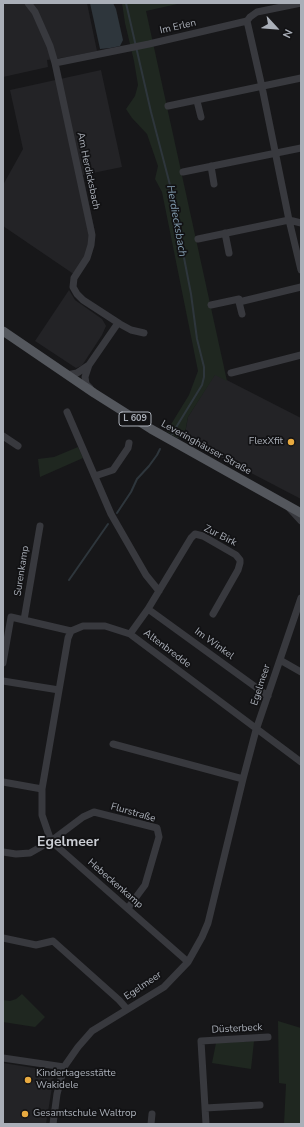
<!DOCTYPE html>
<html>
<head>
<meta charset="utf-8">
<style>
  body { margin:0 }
  #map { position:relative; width:304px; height:1127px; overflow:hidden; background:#171719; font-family:"Nunito Sans",sans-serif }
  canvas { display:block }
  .frame { position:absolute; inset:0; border:4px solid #aaafb8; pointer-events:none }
  .north { position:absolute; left:256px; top:8px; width:40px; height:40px; -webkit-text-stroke:3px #121214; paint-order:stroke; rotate:116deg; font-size:11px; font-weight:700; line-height:16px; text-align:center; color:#aaafb8 }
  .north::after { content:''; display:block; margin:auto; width:14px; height:18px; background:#aaafb8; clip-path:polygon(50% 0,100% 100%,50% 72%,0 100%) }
</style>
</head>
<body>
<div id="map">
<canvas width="304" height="1127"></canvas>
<div class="frame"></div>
<div class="north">N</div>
</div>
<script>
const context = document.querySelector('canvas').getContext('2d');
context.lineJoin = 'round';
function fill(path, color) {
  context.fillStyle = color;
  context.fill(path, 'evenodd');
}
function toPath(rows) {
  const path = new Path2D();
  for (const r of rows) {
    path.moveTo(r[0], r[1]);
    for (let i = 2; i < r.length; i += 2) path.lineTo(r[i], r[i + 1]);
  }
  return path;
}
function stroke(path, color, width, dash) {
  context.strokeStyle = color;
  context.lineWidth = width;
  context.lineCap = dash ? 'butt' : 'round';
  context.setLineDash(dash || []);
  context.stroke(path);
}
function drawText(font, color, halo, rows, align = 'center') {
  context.font = font + ' "Nunito Sans",sans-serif';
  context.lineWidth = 3.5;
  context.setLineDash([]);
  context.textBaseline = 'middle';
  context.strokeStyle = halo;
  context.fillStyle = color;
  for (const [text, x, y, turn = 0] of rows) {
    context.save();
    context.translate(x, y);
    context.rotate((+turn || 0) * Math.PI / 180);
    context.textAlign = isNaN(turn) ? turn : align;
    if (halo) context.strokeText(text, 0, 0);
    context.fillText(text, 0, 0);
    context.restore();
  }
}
const built = toPath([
  [3,3,87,3,97,51,67,57,47,60,48,67,3,77],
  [101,70,122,167,83,175,95,232,78,277,3,226,3,185,23,149,10,90],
  [69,290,75,300,102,319,105,324,106,326,102,335,83,364,81,366,76,368,35,341],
  [215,374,301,418,301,499,186,439,185,433,188,417],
  [3,1063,47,1070,53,1072,54,1075,46,1124,3,1124]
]);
const green = toPath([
  [122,3,182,3,146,11,227,381,215,375,188,417,185,433,186,437,183,438,177,438,166,431,170,426,189,395,198,371,162,192,155,179,158,166,147,134,132,118,126,109,135,96,138,85,134,61,125,23],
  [78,447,83,458,40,477,38,459,54,457],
  [22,994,45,1017,35,1027,3,1022,3,1000,10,1001,16,999],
  [278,1021,301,1028,301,1124,284,1124,286,1084,279,1083],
  [254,1041,251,1069,212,1063,216,1043]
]);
const water = toPath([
  [90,3,113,3,116,9,123,40,120,46,110,48,100,49]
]);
const stream = toPath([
  [126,3,151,112,170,185,191,294,197,339,204,367,204,377,202,385,172,434],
  [117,513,131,492,137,479,149,466,157,455,160,449],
  [69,580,108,524]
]);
const minor = toPath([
  [28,3,35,12,50,46,55,63,92,235,91,245,87,258,74,278,73,287,77,294,83,300,120,324,131,330,144,333],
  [247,21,262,87,289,220,301,270],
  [55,63,149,44,247,21,250,17,257,12,301,3],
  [197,101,201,117],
  [168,106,301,78],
  [211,166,214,184],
  [183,172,301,148],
  [225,233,229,253],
  [198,239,289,220,301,223],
  [239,302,242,314],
  [211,305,239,299,239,302,301,287],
  [89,365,85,377,86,384,90,388],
  [231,373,301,355],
  [67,375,77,373,89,365,118,323],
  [67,412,111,514,146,575,159,591],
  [3,436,18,446],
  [95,476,113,470,128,448,129,443],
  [290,509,301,521],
  [148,609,268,696],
  [24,620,40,526],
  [71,631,68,638,42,789,42,815,51,841,188,962],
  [130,634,148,609,191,538,195,534,203,536,236,555,240,560,240,563,238,570,213,614],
  [280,660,301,672],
  [3,663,11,617,71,631,83,626,105,626,130,634,301,762],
  [3,681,59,690],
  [113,744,243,779],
  [3,782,42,789],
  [3,852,16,854,30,853,51,841,83,817,94,812,157,828,159,837,145,885,128,908],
  [3,938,36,945,53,941,119,1000,127,1009],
  [3,1058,64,1067],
  [205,1108,260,1105],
  [53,1124,57,1094,64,1067,78,1047,92,1031,164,987,188,962,202,937,208,923,243,779,256,730,301,598],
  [151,1124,152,1114],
  [206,1124,201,1041,268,1037]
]);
const major = toPath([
  [3,331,94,393,151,429,301,513]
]);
const markers = [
  [291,442,4,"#e8aa40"],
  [28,1080,4,"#e8aa40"],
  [25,1114,4,"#e8aa40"]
];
const shields = [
  [135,419,32]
];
const shieldNames = [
  ["L 609",135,419]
];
const streetNames = [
  ["Im Erlen",178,27,-13],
  ["Am Herdicksbach",88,171,78],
  ["Leveringhäuser Straße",206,448,29],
  ["Zur Birk",220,536,27],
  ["Surenkamp",22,571,-81],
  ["Im Winkel",214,644,36],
  ["Altenbredde",167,649,37],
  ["Egelmeer",261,685,-72],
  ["Flurstraße",133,813,16],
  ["Hebeckenkamp",115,884,41],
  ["Egelmeer",143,986,-34],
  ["Düsterbeck",237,1029,-3]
];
const poiNames = [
  ["FlexXfit",283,442,"right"],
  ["Kindertagesstätte",36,1074],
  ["Wakidele",36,1086],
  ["Gesamtschule Waltrop",33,1114]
];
const waterNames = [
  ["Herdiecksbach",176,221,80]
];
const districtNames = [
  ["Egelmeer",68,843]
];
fill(built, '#232326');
fill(green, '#1f2720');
fill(water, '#2e363c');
stroke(stream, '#2e363c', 2);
stroke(minor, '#38393e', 7);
stroke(major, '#54575d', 9);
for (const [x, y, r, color] of markers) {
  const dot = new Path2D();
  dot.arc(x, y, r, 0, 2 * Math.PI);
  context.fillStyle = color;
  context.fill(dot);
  stroke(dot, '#121214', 1.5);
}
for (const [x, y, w] of shields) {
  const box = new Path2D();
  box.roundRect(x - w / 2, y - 7, w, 14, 3);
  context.fillStyle = '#121214';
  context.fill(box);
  stroke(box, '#aaafb8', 1);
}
drawText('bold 9px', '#aaafb8', null, shieldNames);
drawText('10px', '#aaafb8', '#121214', streetNames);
drawText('10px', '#aaafb8', '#121214', poiNames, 'left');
drawText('italic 11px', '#839db1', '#121214', waterNames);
drawText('bold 14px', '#cbced4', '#121214', districtNames);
</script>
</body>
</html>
